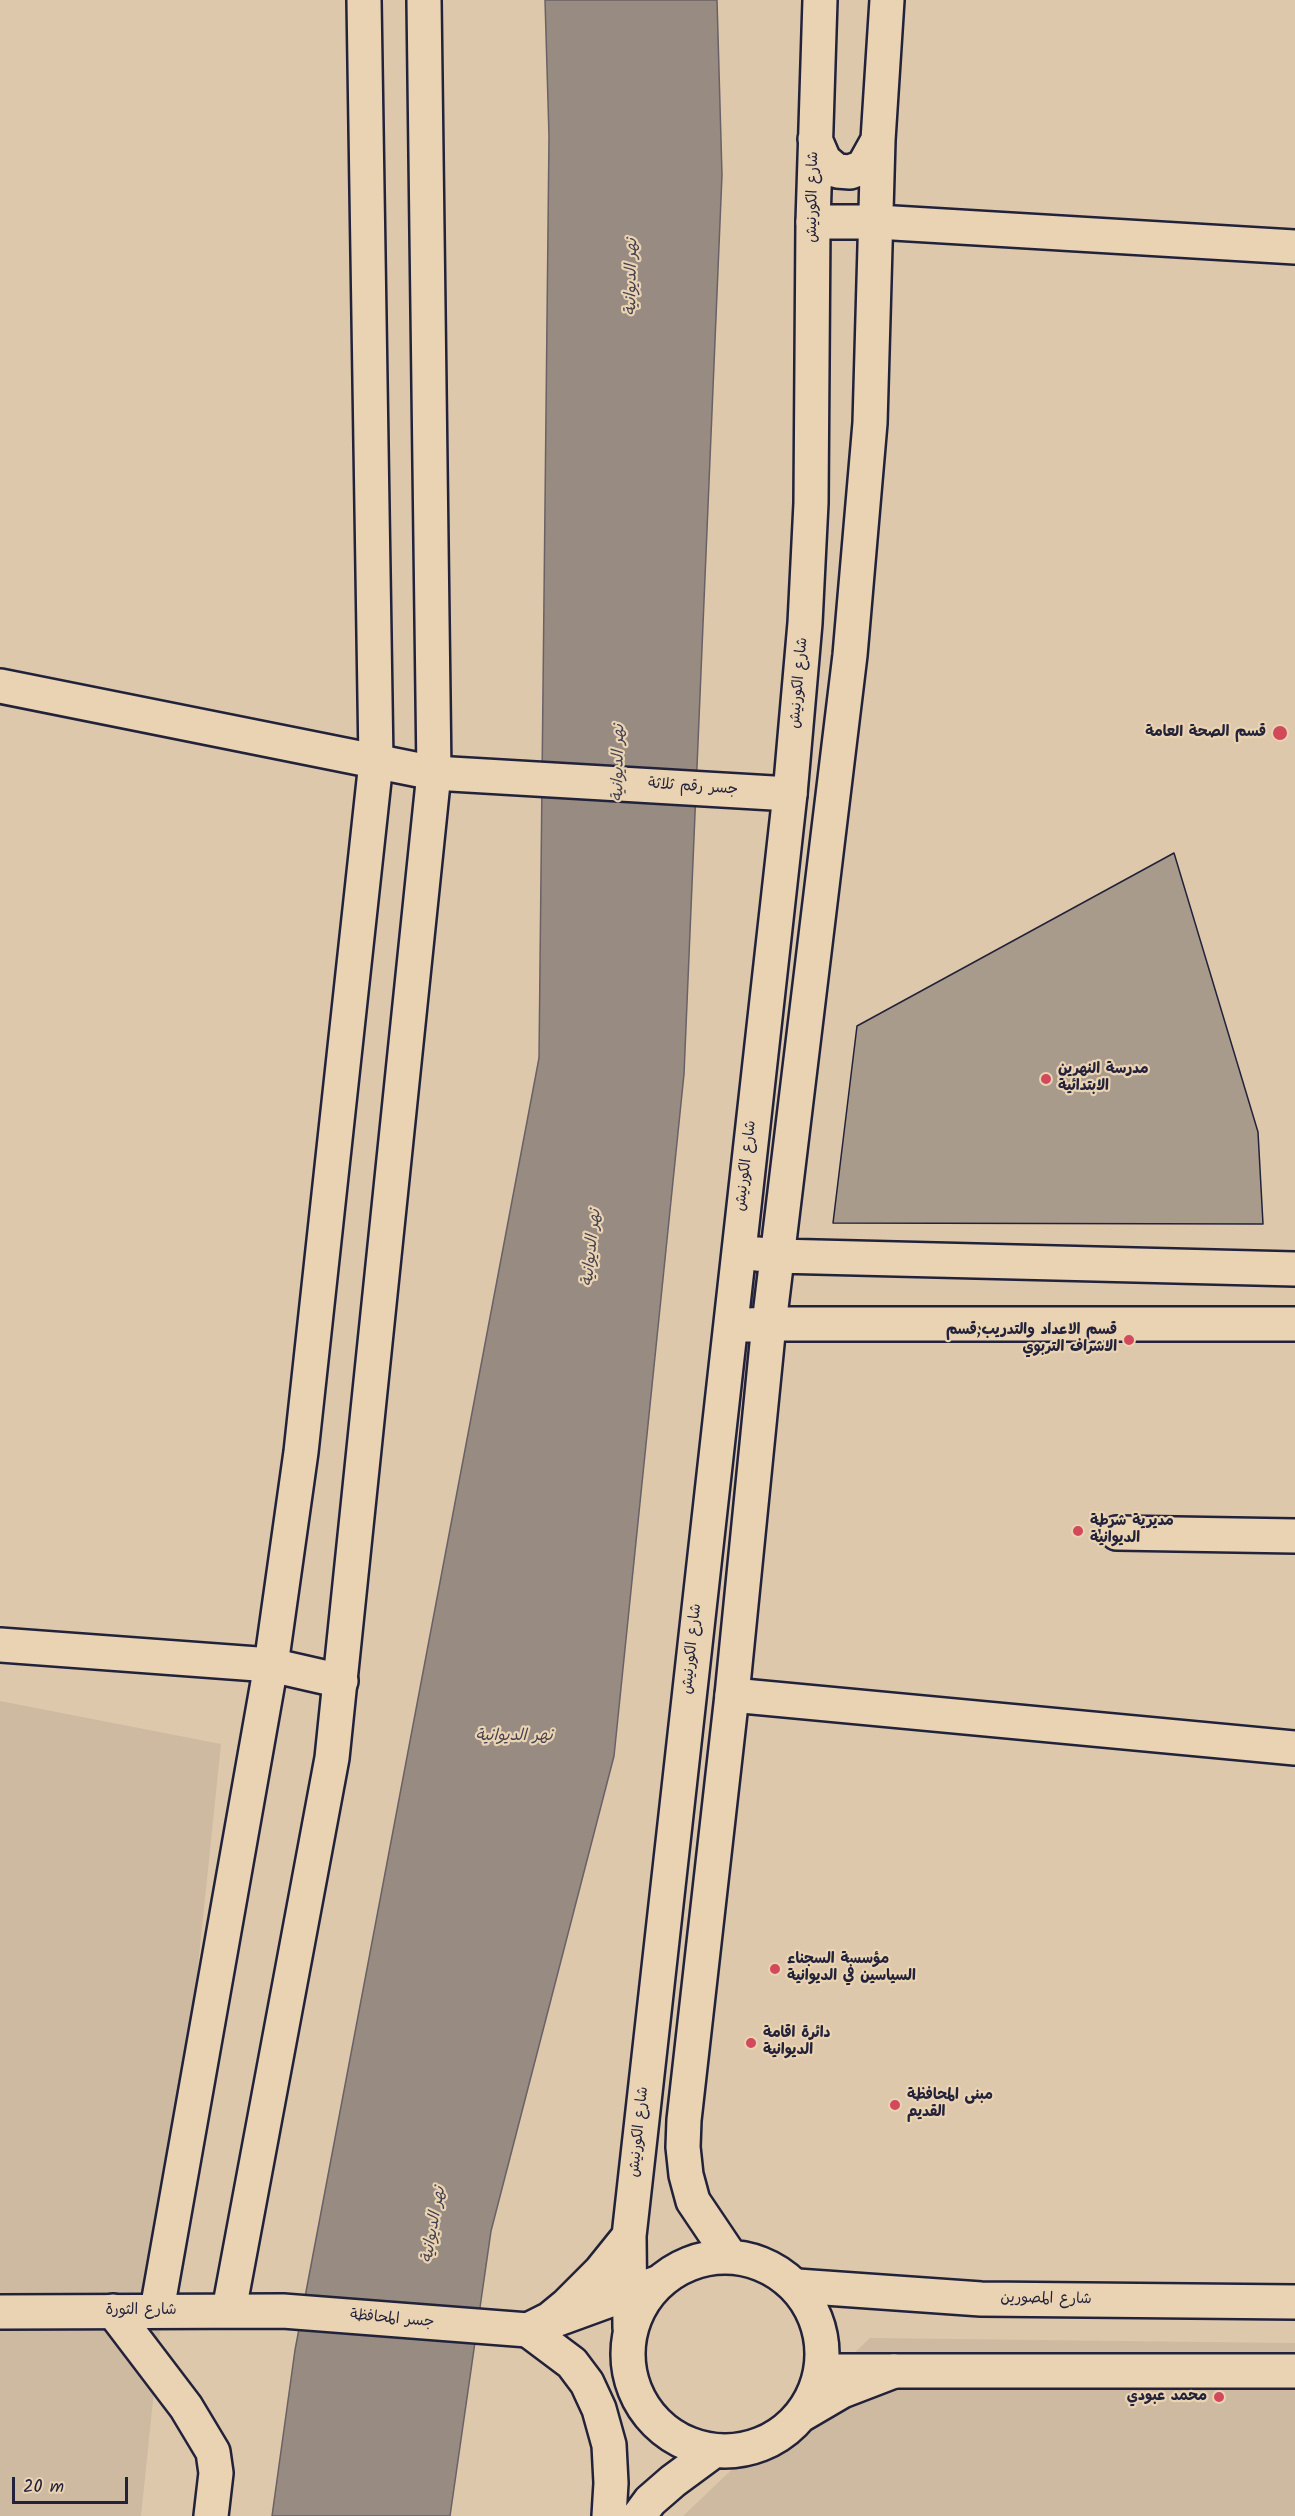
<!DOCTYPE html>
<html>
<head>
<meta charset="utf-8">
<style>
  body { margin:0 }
  #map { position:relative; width:1295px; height:2516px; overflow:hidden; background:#dec8ab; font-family:Kalam,sans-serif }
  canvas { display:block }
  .scale { position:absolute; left:12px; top:2477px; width:116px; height:27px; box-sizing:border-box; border:3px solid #22223b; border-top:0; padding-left:8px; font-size:18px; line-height:21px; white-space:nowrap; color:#22223b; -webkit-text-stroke:4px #ead3b2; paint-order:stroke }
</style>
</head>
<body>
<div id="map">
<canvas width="1295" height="2516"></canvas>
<div class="scale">20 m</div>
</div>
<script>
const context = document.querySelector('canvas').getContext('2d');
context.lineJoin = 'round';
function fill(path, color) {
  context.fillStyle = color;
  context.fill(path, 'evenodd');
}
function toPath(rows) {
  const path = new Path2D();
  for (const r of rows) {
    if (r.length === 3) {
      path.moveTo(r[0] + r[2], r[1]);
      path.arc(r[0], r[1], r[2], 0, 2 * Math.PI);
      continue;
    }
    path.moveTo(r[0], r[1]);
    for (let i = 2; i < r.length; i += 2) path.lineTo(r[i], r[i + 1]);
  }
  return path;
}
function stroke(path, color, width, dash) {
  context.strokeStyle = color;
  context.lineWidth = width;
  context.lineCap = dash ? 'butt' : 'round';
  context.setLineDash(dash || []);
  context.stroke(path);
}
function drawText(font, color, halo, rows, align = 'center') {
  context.font = font + ' Kalam,"Playpen Sans Arabic",sans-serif';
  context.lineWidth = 4.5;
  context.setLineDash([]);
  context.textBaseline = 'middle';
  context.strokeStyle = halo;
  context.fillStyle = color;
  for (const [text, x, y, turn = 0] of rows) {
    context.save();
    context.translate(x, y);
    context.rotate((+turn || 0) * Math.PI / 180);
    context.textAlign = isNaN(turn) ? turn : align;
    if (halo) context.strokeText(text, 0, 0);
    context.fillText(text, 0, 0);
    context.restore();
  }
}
const built = toPath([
  [0,1701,221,1744,141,2516,0,2516],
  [870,2338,1295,2343,1295,2516,683,2516]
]);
const water = toPath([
  [545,0,717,0,722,175,684,1074,614,1756,491,2231,450,2516,272,2516,295,2350,539,1058,549,136,545,0]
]);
const building = toPath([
  [1174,853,1258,1132,1263,1224,833,1223,857,1026,1174,853]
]);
const minor = toPath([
  [813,222,877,222,1295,247],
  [0,686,434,773,790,794],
  [1117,1533,1295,1536],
  [0,1645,271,1665,341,1681],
  [732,1695,1295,1748],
  [797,2286,981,2299,1295,2302],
  [0,2312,283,2311,528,2330,657,2283],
  [822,2371,1295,2371]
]);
const major = toPath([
  [815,139,824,160,837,171,850,172,863,167,878,140],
  [757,1254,777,1256,1295,1269],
  [748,1325,769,1324,1295,1324],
  [730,2256,693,2201,686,2175,683,2147,684,2120,732,1695,769,1324,850,655,870,423,878,140,887,0],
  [725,2354,97],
  [157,2310,271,1665,301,1452,376,762,364,0],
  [229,2310,332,1758,434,773,424,0],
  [113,2311,186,2407,213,2452,216,2473,211,2516],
  [630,2328,629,2236,790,794,805,623,811,503,813,222,820,0],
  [528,2330,572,2363,587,2383,599,2409,609,2445,611,2483,609,2516],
  [528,2330,550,2319,567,2305,600,2272,629,2236],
  [801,2415,842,2391,894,2371],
  [639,2516,650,2501,673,2481,711,2453]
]);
const markers = [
  [1280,733,8,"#d1495b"],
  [1046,1079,6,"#d1495b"],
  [1129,1340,6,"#d1495b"],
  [1078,1531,6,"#d1495b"],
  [775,1969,6,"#d1495b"],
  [751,2043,6,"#d1495b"],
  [895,2105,6,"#d1495b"],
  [1219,2397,6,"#d1495b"]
];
const streetNames = [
  ["شارع الكورنيش",814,197,-89],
  ["شارع الكورنيش",800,683,-85],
  ["جسر رقم ثلاثة",693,788,4],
  ["شارع الكورنيش",747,1166,-83],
  ["شارع الكورنيش",693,1649,-84],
  ["شارع الكورنيش",640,2132,-84],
  ["شارع المصورين",1046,2300,1],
  ["شارع الثورة",141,2311],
  ["جسر المحافظة",392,2320,5]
];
const poiNames = [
  ["قسم الصحة العامة",1266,733,"right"],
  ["مدرسة النهرين",1058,1070],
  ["الابتدائية",1058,1087],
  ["قسم الاعداد والتدريب;قسم",1117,1331,"right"],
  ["الاشراف التربوي",1117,1348,"right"],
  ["مديرية شرطة",1090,1522],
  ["الديوانية",1090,1539],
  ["مؤسسة السجناء",787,1960],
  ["السياسين في الديوانية",787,1977],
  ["دائرة اقامة",763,2034],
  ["الديوانية",763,2051],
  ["مبنى المحافظة",907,2096],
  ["القديم",907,2113],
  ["محمد عبودي",1207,2397,"right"]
];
const waterNames = [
  ["نهر الديوانية",633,277,-89],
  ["نهر الديوانية",620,763,-89],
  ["نهر الديوانية",593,1248,-84],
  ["نهر الديوانية",514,1737],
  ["نهر الديوانية",435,2225,-80]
];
fill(built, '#cebaa1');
fill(water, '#988b82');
stroke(water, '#696166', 1.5);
fill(building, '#a99b8b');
stroke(building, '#22223b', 1.5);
stroke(minor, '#22223b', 38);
stroke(major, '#22223b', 38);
stroke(minor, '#ead3b2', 33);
stroke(major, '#ead3b2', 33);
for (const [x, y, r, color] of markers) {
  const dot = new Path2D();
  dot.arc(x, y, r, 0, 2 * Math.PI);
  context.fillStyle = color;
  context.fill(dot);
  stroke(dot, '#ead3b2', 2);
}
drawText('15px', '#22223b', '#ead3b2', streetNames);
drawText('bold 15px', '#22223b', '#ead3b2', poiNames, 'left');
drawText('italic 16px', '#454250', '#ead3b2', waterNames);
</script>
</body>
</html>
